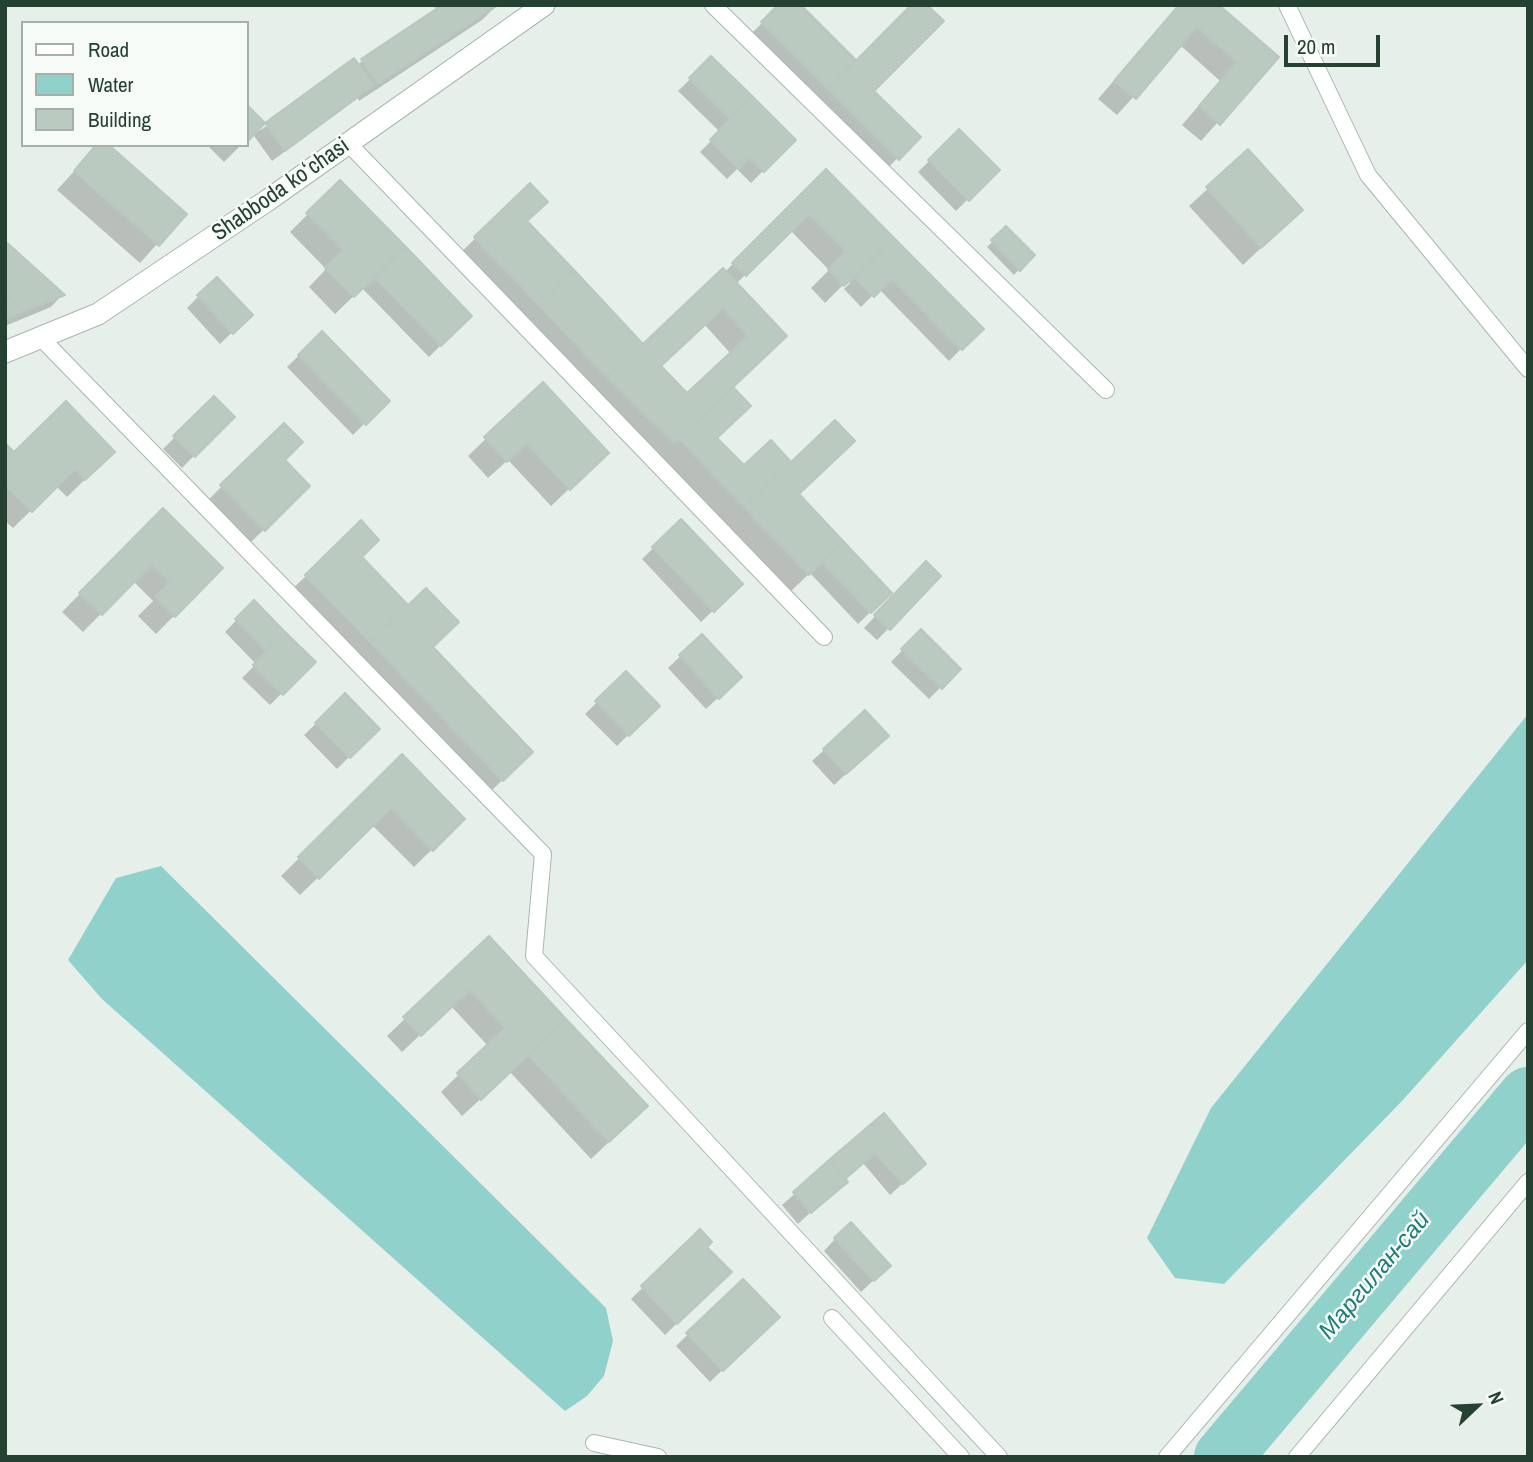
<!DOCTYPE html>
<html>
<head>
<meta charset="utf-8">
<style>
  body { margin:0 }
  #map { position:relative; width:1533px; height:1462px; overflow:hidden; background:#e6efe9; font-family:"Archivo Narrow",sans-serif }
  canvas { display:block }
  .frame { position:absolute; inset:0; border:7px solid #254132; pointer-events:none }
  .legend { position:absolute; left:21px; top:21px; width:228px; height:126px; box-sizing:border-box; background:#f7fbf8; border:2px solid #a3b1a9; margin:0; padding:9px 12px; list-style:none; font-size:21px; color:#254132 }
  .legend li { display:flex; align-items:center; gap:14px; height:35px }
  .legend b { width:35px; border:2px solid #a3b1a9 }
  .north { position:absolute; left:1442px; top:1371px; width:70px; height:70px; -webkit-text-stroke:5px #f7fbf8; paint-order:stroke; rotate:67deg; font-size:19px; font-weight:700; line-height:28px; text-align:center; color:#254132 }
  .north::after { content:''; display:block; margin:auto; width:24px; height:32px; background:#254132; clip-path:polygon(50% 0,100% 100%,50% 72%,0 100%) }
  .scale { position:absolute; left:1284px; top:35px; width:96px; height:32px; box-sizing:border-box; border:4px solid #254132; border-top:0; padding-left:9px; font-size:21px; line-height:24px; white-space:nowrap; color:#254132; -webkit-text-stroke:5px #f7fbf8; paint-order:stroke }
</style>
</head>
<body>
<div id="map">
<canvas width="1533" height="1462"></canvas>
<div class="frame"></div>
<ul class="legend">
<li><b style="height:9px;background:#fff"></b>Road</li>
<li><b style="height:19px;background:#90d2cb"></b>Water</li>
<li><b style="height:19px;background:#bbcac1"></b>Building</li>
</ul>
<div class="north">N</div>
<div class="scale">20 m</div>
</div>
<script>
const context = document.querySelector('canvas').getContext('2d');
context.lineJoin = 'round';
function fill(path, color) {
  context.fillStyle = color;
  context.fill(path, 'evenodd');
}
function toPath(rows) {
  const path = new Path2D();
  for (const r of rows) {
    path.moveTo(r[0], r[1]);
    for (let i = 2; i < r.length; i += 2) path.lineTo(r[i], r[i + 1]);
  }
  return path;
}
function stroke(path, color, width, dash) {
  context.strokeStyle = color;
  context.lineWidth = width;
  context.lineCap = dash ? 'butt' : 'round';
  context.setLineDash(dash || []);
  context.stroke(path);
}
function drawText(font, color, halo, rows, align = 'center') {
  context.font = font + ' "Archivo Narrow",sans-serif';
  context.lineWidth = 5;
  context.setLineDash([]);
  context.textBaseline = 'middle';
  context.strokeStyle = halo;
  context.fillStyle = color;
  for (const [text, x, y, turn = 0] of rows) {
    context.save();
    context.translate(x, y);
    context.rotate((+turn || 0) * Math.PI / 180);
    context.textAlign = isNaN(turn) ? turn : align;
    if (halo) context.strokeText(text, 0, 0);
    context.fillText(text, 0, 0);
    context.restore();
  }
}
const water = toPath([
  [1528,714,1528,960,1402,1101,1224,1284,1175,1278,1147,1238,1211,1108],
  [161,866,606,1308,613,1341,604,1376,587,1396,565,1411,102,999,68,960,116,878]
]);
const shadow = toPath([
  [432,5,497,5,482,20,359,101,358,98,272,161,252,133,247,139,247,108,262,123,257,129,259,131,438,10],
  [780,5,798,5,856,63,872,91,918,137,880,176,750,35],
  [1179,5,1276,57,1201,141,1182,125,1220,81,1180,45,1117,115,1098,99],
  [711,59,794,140,751,183,737,169,727,179,700,152,720,132,678,91],
  [959,132,997,170,956,211,918,172],
  [98,145,184,214,140,263,57,190],
  [207,145,241,145,224,162],
  [1248,152,1301,210,1243,265,1189,206],
  [826,171,884,244,981,329,949,361,879,289,861,307,844,289,850,283,848,280,825,303,811,288,829,270,790,230,736,284,785,336,731,388,715,438,744,468,770,443,791,464,797,495,890,593,858,624,810,573,790,592,660,455,655,460,457,256,530,186,525,222,643,346,725,272],
  [704,324,731,354,687,396,659,366],
  [340,182,470,316,429,357,362,288,335,314,309,287,326,269,290,232],
  [1006,228,1033,255,1014,275,987,247],
  [5,243,62,295,51,307,5,326],
  [216,279,250,315,220,344,187,308],
  [322,333,387,401,353,435,287,367],
  [543,384,589,470,551,506,508,460,488,478,468,456],
  [214,398,232,417,182,468,163,449],
  [284,425,282,460,308,486,246,547,204,504],
  [5,446,14,455,113,452,67,497,56,486,13,528,5,521],
  [163,510,221,568,156,634,138,616,153,601,133,581,83,632,62,612],
  [681,521,741,584,701,622,642,559],
  [359,557,408,608,431,648,531,752,485,797,288,593,306,576],
  [914,575,889,628,877,640,864,628],
  [254,602,313,662,270,705,242,678,256,664,225,632],
  [921,631,959,669,929,699,891,662],
  [702,636,740,677,706,709,668,668],
  [626,674,657,706,617,746,585,714],
  [345,696,377,729,337,769,304,735],
  [875,747,834,785,812,761,824,750],
  [402,757,463,819,414,867,372,825,300,895,281,876],
  [489,938,628,1124,591,1159,510,1072,462,1116,441,1092,488,1046,451,1006,402,1052,387,1036],
  [883,1116,912,1175,890,1195,863,1163,798,1224,782,1205],
  [700,1232,705,1247,729,1272,665,1335,631,1299],
  [835,1239,877,1277,861,1292,824,1251],
  [743,1281,777,1317,710,1382,676,1346]
]);
const river = toPath([
  [1223,1457,1528,1096]
]);
const building = toPath([
  [442,5,498,5,378,84,361,59,442,5],
  [778,5,801,5,856,60,828,89,761,22,778,5],
  [911,5,927,5,944,21,874,91,921,137,899,160,828,89,911,5],
  [1179,5,1219,5,1279,57,1220,125,1199,106,1237,62,1197,27,1136,99,1114,81,1179,5],
  [711,56,752,96,730,119,689,78,711,56],
  [354,58,374,85,285,151,265,123,354,58],
  [752,96,796,140,764,172,749,158,739,169,710,140,752,96],
  [247,105,265,123,247,142,247,105],
  [959,129,1000,170,969,201,928,160,959,129],
  [96,145,109,145,187,214,159,246,74,171,96,145],
  [1248,149,1303,210,1261,248,1206,187,1248,149],
  [826,169,894,238,844,286,828,269,846,251,809,214,746,276,732,263,826,169],
  [340,180,406,247,354,297,325,268,343,250,306,213,340,180],
  [530,183,548,202,527,221,574,270,538,304,474,237,530,183],
  [1006,226,1035,255,1020,271,991,240,1006,226],
  [894,238,984,329,962,350,892,279,874,297,854,277,894,238],
  [5,241,65,295,24,311,5,294,5,241],
  [406,247,472,316,441,346,374,277,406,247],
  [723,268,787,336,674,443,607,378,723,268],
  [723,308,748,336,687,393,661,366,723,308],
  [574,270,643,344,607,378,538,304,574,270],
  [217,277,253,315,233,334,197,295,217,277],
  [5,294,24,311,5,320,5,294],
  [322,331,390,401,366,425,298,355,322,331],
  [543,382,609,453,570,490,527,443,507,462,484,437,543,382],
  [733,387,751,406,717,438,744,465,771,440,791,462,744,507,679,439,733,387],
  [214,396,235,417,195,457,173,436,214,396],
  [66,401,115,452,85,480,75,469,32,512,5,485,5,443,14,452,66,401],
  [835,420,855,441,799,494,844,542,809,575,744,507,835,420],
  [284,423,303,442,285,460,310,486,265,531,220,485,284,423],
  [163,508,223,568,175,617,155,597,170,582,152,564,102,615,79,593,163,508],
  [681,519,743,584,714,612,652,547,681,519],
  [361,520,379,540,362,557,408,605,370,642,305,575,361,520],
  [844,542,892,593,871,613,822,562,844,542],
  [926,561,941,576,890,630,874,615,926,561],
  [426,588,459,622,433,647,533,752,503,781,370,642,426,588],
  [254,600,285,632,266,651,235,619,254,600],
  [921,629,961,669,942,689,901,649,921,629],
  [285,632,316,662,283,695,253,665,285,632],
  [702,634,742,677,719,699,679,655,702,634],
  [626,671,660,706,629,736,595,701,626,671],
  [345,693,380,729,350,758,315,723,345,693],
  [865,710,889,736,846,774,823,749,865,710],
  [402,754,465,819,433,851,391,808,319,879,298,857,402,754],
  [489,936,566,1019,481,1100,457,1073,505,1028,470,990,421,1036,403,1017,489,936],
  [566,1019,648,1106,609,1142,528,1055,566,1019],
  [884,1113,926,1164,903,1184,875,1153,845,1179,829,1160,884,1113],
  [829,1160,848,1182,811,1213,793,1192,829,1160],
  [851,1222,891,1266,874,1281,834,1238,851,1222],
  [700,1229,712,1242,707,1247,732,1272,677,1324,641,1286,700,1229],
  [743,1279,780,1317,723,1371,686,1333,743,1279]
]);
const service = toPath([
  [713,5,1106,390],
  [1287,5,1368,175,1528,369],
  [348,143,824,637],
  [41,338,543,854,534,956,999,1457],
  [832,1318,961,1457],
  [594,1443,658,1457],
  [1167,1457,1528,1031],
  [1297,1457,1528,1182]
]);
const minor = toPath([
  [5,352,98,314,268,200,544,5]
]);
const streetNames = [
  ["Shabboda koʻchasi",281,190,-35]
];
const waterNames = [
  ["Маргилан-сай",1375,1276,-50]
];
fill(water, '#90d2cb');
fill(shadow, '#0003');
stroke(river, '#90d2cb', 58);
fill(building, '#bbcac1');
stroke(building, '#b8c8be', 2);
stroke(service, '#a8b7ae', 18);
stroke(minor, '#a8b7ae', 23);
stroke(service, '#fff', 16);
stroke(minor, '#fff', 21);
drawText('23px', '#254132', '#f7fbf8', streetNames);
drawText('italic 24px', '#1f7d75', '#f7fbf8', waterNames);
</script>
</body>
</html>
